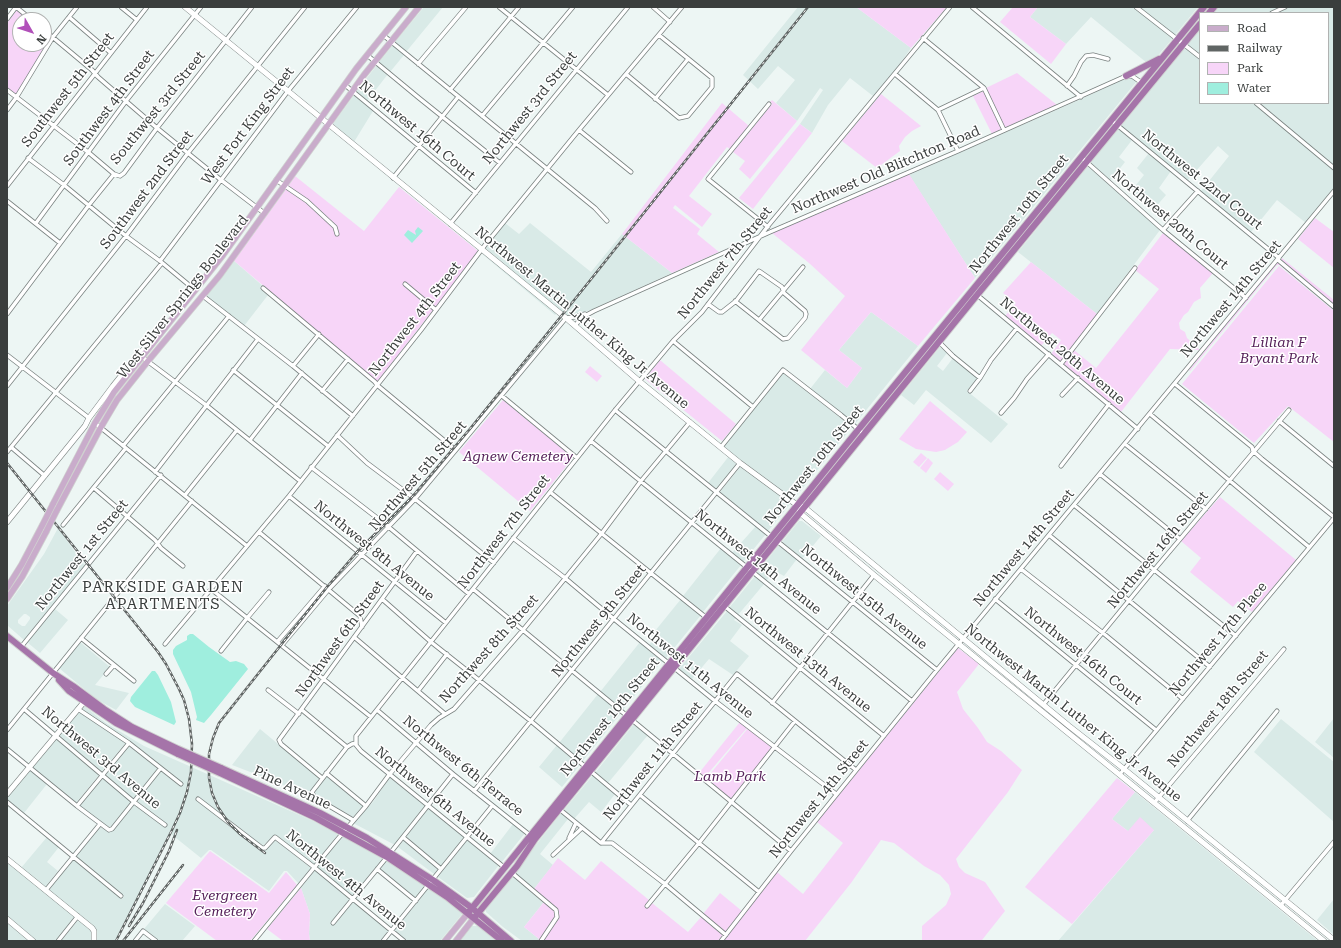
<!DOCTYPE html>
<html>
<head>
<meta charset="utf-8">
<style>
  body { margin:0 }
  #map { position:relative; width:1341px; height:948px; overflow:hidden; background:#edf6f4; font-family:"Roboto Serif",serif }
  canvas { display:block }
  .frame { position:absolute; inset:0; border:8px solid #3a3e3d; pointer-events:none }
  .legend { position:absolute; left:1199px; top:12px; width:130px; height:92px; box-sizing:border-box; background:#fff; border:1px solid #b0b2b1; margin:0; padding:5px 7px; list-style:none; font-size:12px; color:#3a3e3d }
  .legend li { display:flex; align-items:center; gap:8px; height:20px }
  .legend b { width:20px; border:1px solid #b0b2b1 }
  .north { position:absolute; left:12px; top:12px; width:40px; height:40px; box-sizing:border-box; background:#fff; border:1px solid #b0b2b1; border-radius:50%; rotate:129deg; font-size:11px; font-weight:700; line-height:16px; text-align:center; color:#3a3e3d }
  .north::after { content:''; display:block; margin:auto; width:14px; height:18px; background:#b150b9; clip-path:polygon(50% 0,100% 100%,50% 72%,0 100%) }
</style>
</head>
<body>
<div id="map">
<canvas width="1341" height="948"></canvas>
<div class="frame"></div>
<ul class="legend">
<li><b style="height:5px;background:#c9accb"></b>Road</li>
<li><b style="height:5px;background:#606564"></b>Railway</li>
<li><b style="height:11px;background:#f7d5f8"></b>Park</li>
<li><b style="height:11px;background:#9feede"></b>Water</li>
</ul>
<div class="north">N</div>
</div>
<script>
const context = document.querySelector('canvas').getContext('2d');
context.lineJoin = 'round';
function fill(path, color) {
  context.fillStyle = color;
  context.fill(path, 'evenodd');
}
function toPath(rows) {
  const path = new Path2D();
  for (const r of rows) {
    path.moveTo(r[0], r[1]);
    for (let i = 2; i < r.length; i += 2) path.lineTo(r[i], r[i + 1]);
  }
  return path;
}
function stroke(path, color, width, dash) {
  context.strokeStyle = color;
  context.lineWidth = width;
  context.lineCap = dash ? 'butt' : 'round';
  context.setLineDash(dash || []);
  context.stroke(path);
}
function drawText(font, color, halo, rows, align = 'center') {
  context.font = font + ' "Roboto Serif",serif';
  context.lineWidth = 3;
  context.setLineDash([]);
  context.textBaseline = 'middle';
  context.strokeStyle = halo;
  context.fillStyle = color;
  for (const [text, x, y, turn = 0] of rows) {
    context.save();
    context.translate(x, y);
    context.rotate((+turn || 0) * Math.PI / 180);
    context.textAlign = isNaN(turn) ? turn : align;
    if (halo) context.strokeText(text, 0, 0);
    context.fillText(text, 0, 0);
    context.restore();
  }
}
const built = toPath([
  [424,7,443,7,406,52,395,42],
  [798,7,856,7,911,48,897,68,873,96,850,78,828,105,812,133,800,124,823,90,820,88,797,121,776,103,795,80,778,66,758,89,743,75],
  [1038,7,1133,7,1173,38,1155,59,1147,63,1091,17,1066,44,1030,17],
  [1138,7,1198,7,1175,35],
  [1218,7,1280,7,1267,13,1213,13],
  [1290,7,1334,7,1334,166,1258,103,1328,103,1328,13,1277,13],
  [1200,29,1200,55,1187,45],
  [393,45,404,55,390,72,379,62],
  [1185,47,1200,59,1200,103,1253,103,1334,170,1334,188,1306,223,1277,200,1251,232,1201,191,1229,156,1218,146,1188,180,1121,126],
  [377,65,388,74,367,101,356,92],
  [1127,78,1132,78,1137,81,975,278,909,175,1081,99],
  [354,95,373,111,354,142,333,124],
  [1119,128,1171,171,1159,188,1166,195,1154,209,1132,190,1144,175,1137,168,1149,153,1132,140,1119,157,1125,162,1110,181,1090,163],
  [1088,166,1160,230,1097,314,1018,252],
  [505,223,519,234,530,223,591,272,622,234,672,273,593,309,573,316,567,316,484,249],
  [482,252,557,313,555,315,481,253],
  [233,260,264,287,263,286,261,289,268,295,244,326,205,296],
  [871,312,918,346,855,424,810,389,825,370,847,388,862,368,839,350],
  [940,347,947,353,937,366,943,371,953,358,977,378,967,391,1008,424,991,443,926,390,914,405,901,395],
  [783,373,852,427,793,500,723,447],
  [729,456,738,463,717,489,708,483],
  [741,466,791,503,768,531,720,492],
  [799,521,802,521,821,536,802,559,782,542],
  [756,526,766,534,743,562,732,553],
  [58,528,85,566,24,640,7,625,7,606,44,554],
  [24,614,26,614,30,617,30,619,25,626,22,626,18,623,18,620],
  [779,545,797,559,784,576,775,571,766,581,757,573],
  [721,548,741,565,703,612,683,596],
  [755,576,764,584,738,615,729,608],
  [681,599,701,615,666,658,649,645,658,634,655,631],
  [55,609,68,620,40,653,27,642],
  [727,611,736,618,734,620,742,625,730,641,749,656,733,675,709,659,692,679,679,669],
  [80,642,110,667,95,685,129,693,116,710,96,699,59,668],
  [640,642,663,660,623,710,600,692],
  [598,694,621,713,582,762,559,743],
  [84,706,106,723,144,746,313,821,338,834,314,865,276,836,274,836,262,846,197,797,195,799,261,850,267,849,275,840,311,868,299,884,287,871,284,871,269,891,211,850,209,850,201,858,171,834,115,941,96,941,96,931,49,890,73,859,122,899,124,896,75,856,100,826,108,832,113,830,135,804,166,827,167,825,137,801,161,771,181,787,183,784,81,709],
  [79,712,126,743,101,772,59,735],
  [1334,718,1334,758,1315,742],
  [1281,719,1334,762,1334,822,1254,752],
  [634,724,648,735,608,783,595,773],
  [260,729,319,778,310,793,305,793,232,765],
  [56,738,99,775,76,803,32,767],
  [557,745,580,765,562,787,539,767],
  [129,746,158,769,134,799,104,775],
  [30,770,47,784,24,813,7,799,7,797],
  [593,775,615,794,601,812,589,802,574,819,564,810],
  [326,776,363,806,353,817,315,795,314,793],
  [102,777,132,802,111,827,109,828,79,806],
  [390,777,425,806,395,845,353,823,373,802],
  [1135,792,1318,941,1058,941,1154,830,1128,831,1112,819],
  [428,808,464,837,441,867,406,837],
  [561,813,568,819,540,854,553,865,534,889,514,873],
  [513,824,525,833,501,863,490,854],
  [342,836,384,858,353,896,317,867],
  [47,837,59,847,47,862,58,871,45,887,21,868],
  [404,840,438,869,434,874,398,847],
  [467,840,499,865,474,897,467,898,438,877],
  [387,860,426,885,415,898,380,869],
  [7,861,76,916,56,941,36,941,7,917],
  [315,870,351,899,331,923,334,925,354,901,389,931,381,941,310,941,309,934,310,914,301,888],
  [512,875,544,902,524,927,539,939,537,941,522,941,503,927,486,912,486,908,488,906],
  [429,887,463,913,440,941,407,941,394,931],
  [1334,899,1334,935,1317,920],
  [165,904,195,926,182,941,159,941,144,929],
  [79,919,90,929,92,931,92,941,61,941],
  [7,921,30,941,7,941],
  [471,926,478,926,496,941,459,941]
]);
const green = toPath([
  [856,7,947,7,911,48],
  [1013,7,1038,7,1030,17,1066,44,1051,64,1000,22],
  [17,10,29,20,20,20,20,44,44,44,44,32,51,37,16,95,7,88,7,23],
  [1017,73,1057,105,1005,128,986,88],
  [984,91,1002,129,992,134,973,96],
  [881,94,921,126,912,131,905,137,899,146,900,151,877,168,842,141],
  [772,100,797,121,750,179,739,169,745,161,733,152,772,104,770,102],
  [722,103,749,126,730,149,727,147,689,196,712,214,702,227,675,205,673,208,700,229,697,234,719,252,672,273,622,234],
  [800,124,812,133,753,209,739,198],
  [909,174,975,278,918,346,871,312,839,350,862,368,847,388,801,350,845,296,809,263,772,233],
  [295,176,364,231,399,187,478,251,436,307,405,282,403,284,433,310,377,382,233,260,286,189,306,203,334,228,336,236,339,235,337,226,309,200,288,186],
  [1315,218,1334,232,1334,268,1298,239],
  [1163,233,1213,273,1200,288,1201,298,1194,302,1188,312,1184,315,1179,323,1180,329,1185,332,1187,338,1200,350,1170,349,1121,412,1063,364,1074,350,1096,368,1159,289,1135,270],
  [1282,258,1334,300,1334,305,1281,260],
  [1031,262,1097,314,1060,362,1051,354,1061,340,1052,333,1041,346,1005,316,1016,303,1003,293],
  [1278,262,1306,287,1280,265,1277,265,1190,371,1189,370],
  [1279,266,1334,311,1334,442,1288,406,1254,443,1182,384],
  [660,360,736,424,722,441,645,379],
  [590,366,602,376,597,382,585,372],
  [503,400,571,456,572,459,530,511,459,452],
  [930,401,967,432,958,442,953,445,945,450,936,452,916,449,899,439],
  [921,453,927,458,919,467,913,462],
  [928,458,933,463,926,473,920,468],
  [940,472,954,484,948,491,934,479],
  [1220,497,1296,560,1252,612,1238,601,1233,607,1190,572,1201,558,1181,541],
  [958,648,979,664,957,692,963,709,978,728,987,742,1001,751,1022,770,1008,792,956,859,959,867,965,873,985,882,1005,911,982,940,922,941,922,926,946,905,951,894,949,885,940,875,924,866,894,843,881,840,851,883,805,941,723,941,777,872,803,894,843,843,817,822],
  [740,722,747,728,705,777,699,773],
  [749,727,774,747,732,801,705,780],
  [1117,778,1135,792,1112,819,1128,831,1140,817,1154,830,1072,924,1025,887],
  [210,851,269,893,286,872,297,885,250,941,217,941,166,903],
  [558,858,585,880,601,861,649,900,645,905,647,908,652,903,688,932,701,917,723,935,718,941,543,941,559,918,558,910,534,889],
  [301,888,310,914,309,934,310,941,283,941,267,929],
  [720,893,742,911,725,932,703,914],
  [544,902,555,911,555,917,539,941,537,941,539,939,524,927]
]);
const water = toPath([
  [418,227,423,231,412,243,404,235,408,230,416,235,415,231],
  [190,634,193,634,209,647,230,662,236,661,244,664,248,669,211,715,204,723,196,720,197,717,191,692,173,654,173,650,176,646,187,640,187,636],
  [152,671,155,671,158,675,171,702,176,722,174,725,135,707,130,701,131,697]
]);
const street = toPath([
  [16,7,32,20],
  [121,7,137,20],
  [499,7,608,95],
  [653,7,670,22],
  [972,7,1081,97],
  [1136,7,1200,57],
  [1272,13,1285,7],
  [69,17,111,53],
  [7,19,16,7],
  [44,30,92,70,98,77,157,128,221,180,264,213],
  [383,35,595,208,607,221],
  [923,38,984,88,1004,130],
  [367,55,419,98,500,163],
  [418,64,466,7],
  [626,74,679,118,688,116,712,87,712,78,659,35],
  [895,74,938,110,958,151],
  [345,85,476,193],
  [1067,86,1074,76,1081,62,1086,56,1093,55,1108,59],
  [7,90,88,152,114,174],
  [450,90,519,7],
  [655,99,688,59],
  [1256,103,1334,168],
  [7,110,16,98,53,37,77,7],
  [938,110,984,88],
  [482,116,573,7],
  [1111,120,1279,258],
  [579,130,631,172],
  [1081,157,1163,230,1246,298],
  [28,158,64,185,126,236,160,261,195,290],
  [393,178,458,97],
  [276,180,307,201,335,227,337,234],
  [7,186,147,7],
  [7,201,60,243],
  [36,223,126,101,201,7],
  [450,224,628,7],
  [768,227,708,179,769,104],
  [1163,230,1198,191],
  [1278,260,1334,307],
  [160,261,288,91,357,7],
  [405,284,436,310],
  [263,288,375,382,377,385,452,447],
  [976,294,1138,429],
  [203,296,293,366,353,416],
  [708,304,719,312,722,312,736,301,759,271,782,287,784,293,805,311,806,314,805,318,788,338,783,339,735,301],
  [7,314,89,205,114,174,120,176,124,173,157,128,252,7],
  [759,320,803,267],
  [575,326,581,318,594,311,770,232,958,151,1126,76,1132,76,1142,83],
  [673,341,753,407],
  [939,342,953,356,980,378],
  [7,355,89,418],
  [142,357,206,405,300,481],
  [1061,364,1135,268],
  [293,366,319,334],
  [233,370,328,446],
  [1175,384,1252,447,1253,451,1262,459,1334,517],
  [7,386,126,236,188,153,305,7],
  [322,391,348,359],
  [970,391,980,378,991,360,1017,328],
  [1062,395,1078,378],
  [502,396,577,458],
  [615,410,772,537],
  [1001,413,1014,398,1027,379,1049,354],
  [1150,414,1309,547],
  [1279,421,1334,466],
  [95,423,247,546],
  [337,435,367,463,415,499,494,563],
  [250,440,302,373],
  [591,441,912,701],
  [1125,444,1206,509],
  [123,446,229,316],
  [11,447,45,476],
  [721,447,783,370,841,415,864,434],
  [7,452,162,263],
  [1061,466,1109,404],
  [311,467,385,524,469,594],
  [155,472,258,339],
  [1100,474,1180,539],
  [94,488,155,540,161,548,183,566],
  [550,492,708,619],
  [185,495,237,430],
  [289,496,446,623],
  [1074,505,1236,636],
  [63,525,126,448],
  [259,532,360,616,362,627],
  [1049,535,1210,667],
  [513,538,565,578,614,619,715,701,836,794],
  [777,541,937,670],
  [1021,569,1103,633,1183,699],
  [211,589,371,717],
  [473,589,791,851],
  [382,599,431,642,532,722,631,805],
  [995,599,1156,730],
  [723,605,884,736],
  [354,637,445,714],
  [81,638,134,681],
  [278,641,325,586],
  [165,644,289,496,421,330,485,245,579,130,682,7],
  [282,645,329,589,415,499,566,318,574,317,585,314],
  [21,647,161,475],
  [221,651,248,617,269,592],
  [106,674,114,665],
  [268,690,299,714],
  [418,691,447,654],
  [772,703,874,575],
  [1043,705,1154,570,1289,410],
  [24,709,134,802,165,825],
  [78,709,129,743,181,784],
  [302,710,347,747],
  [377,710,453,774,531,836],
  [7,730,192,501],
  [7,749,77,806,109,830,112,829,160,769],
  [326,773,366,806],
  [1120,774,1334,518],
  [322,778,281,744,279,740,417,551],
  [474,791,740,463],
  [640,795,759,892],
  [198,799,262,848,265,848,275,837,314,867,404,941],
  [7,802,121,896],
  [1154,803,1284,649],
  [77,806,129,743],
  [558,808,601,843,612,843,665,884,726,935],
  [353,820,314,797,312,792,347,747,352,744,356,743],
  [1187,821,1277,711],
  [404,838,441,869],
  [569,838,576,823],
  [601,843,737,674,856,770],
  [391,852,453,774],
  [553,855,582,828],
  [505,868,361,751,356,745,356,736,616,409,673,341,702,312,768,226,950,7],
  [377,869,416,901],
  [511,872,556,910,557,917,541,941],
  [46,890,100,824],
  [1281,905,1334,842],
  [647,906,699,843,795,721],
  [333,923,387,857],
  [58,941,78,916],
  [135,941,143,931,156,941],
  [254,941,336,841,366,806,389,775,431,725,439,718,454,709,523,630,602,533,641,481,690,422],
  [383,941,492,806],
  [721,941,791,851,937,670,1334,191]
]);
const secondary = toPath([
  [185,7,566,318,639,381,740,463,797,505,804,507,1069,726,1124,769,1334,940],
  [799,510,800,513,874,575,1324,941],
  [7,522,85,426,89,418,113,386,138,355,154,339],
  [7,794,84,702],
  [7,859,92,928,94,931,94,941],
  [7,919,33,941]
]);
const primary = toPath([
  [53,504,95,423,114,392,223,255,356,69,406,7],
  [57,510,101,427,117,400,148,361,220,275,364,75,419,7],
  [7,588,22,564,42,526],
  [7,599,22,577,46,532],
  [445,941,468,913],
  [456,941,474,918]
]);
const highway = toPath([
  [1209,13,1214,7],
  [1126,76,1159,59],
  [7,636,53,673,73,686,104,709,132,727,178,749],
  [59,680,69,691,116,723,178,754],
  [221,768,320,813,367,838,433,880,472,908,511,941],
  [220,773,316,818,387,857,447,897,502,941],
  [468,913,858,430,1204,7],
  [474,918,517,866,535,839,694,643,977,295,1200,24]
]);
const rail = toPath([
  [7,463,158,652,166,664,179,689,184,700,189,719,192,744,191,772,187,792,180,813,172,830,116,941],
  [265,853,240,834,228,822,218,807,212,793,209,778,209,754,213,738,219,723,327,587,357,552,412,497,469,430,588,283,808,7],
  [129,926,143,903,169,851,177,830],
  [123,941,183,865]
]);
const primaryBridge = toPath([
  [42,526,53,504],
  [46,532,57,510]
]);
const highwayBridge = toPath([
  [178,749,221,768],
  [178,754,220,773]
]);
const streetNames = [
  ["Southwest 5th Street",68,90,-52],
  ["Southwest 4th Street",109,108,-53],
  ["Southwest 3rd Street",158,108,-51],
  ["Northwest 3rd Street",530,108,-51],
  ["West Fort King Street",248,126,-53],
  ["Northwest 16th Court",417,131,40],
  ["Northwest Old Blitchton Road",886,170,-23],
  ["Northwest 22nd Court",1202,180,39],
  ["Southwest 2nd Street",147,190,-53],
  ["Northwest 10th Street",1019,214,-51],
  ["Northwest 20th Court",1170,220,40],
  ["Northwest 7th Street",725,263,-51],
  ["West Silver Springs Boulevard",183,297,-52],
  ["Northwest 14th Street",1231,299,-50],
  ["Northwest Martin Luther King Jr Avenue",582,318,40],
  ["Northwest 4th Street",415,319,-52],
  ["Northwest 20th Avenue",1062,351,40],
  ["Northwest 10th Street",814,465,-51],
  ["Northwest 5th Street",418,476,-49],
  ["Northwest 7th Street",504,532,-52],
  ["Northwest 14th Street",1024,548,-50],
  ["Northwest 16th Street",1158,550,-50],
  ["Northwest 8th Avenue",374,551,39],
  ["Northwest 1st Street",82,555,-51],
  ["Northwest 14th Avenue",758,562,39],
  ["Northwest 15th Avenue",864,597,39],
  ["Northwest 9th Street",599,621,-51],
  ["Northwest 6th Street",340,639,-54],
  ["Northwest 17th Place",1218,639,-50],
  ["Northwest 8th Street",489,649,-48],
  ["Northwest 16th Court",1083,656,39],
  ["Northwest 13th Avenue",808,660,39],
  ["Northwest 11th Avenue",690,666,39],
  ["Northwest 18th Street",1218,709,-50],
  ["Northwest Martin Luther King Jr Avenue",1073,713,39],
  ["Northwest 10th Street",610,717,-51],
  ["Northwest 3rd Avenue",101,758,40],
  ["Northwest 11th Street",653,761,-51],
  ["Northwest 6th Terrace",463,766,39],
  ["Pine Avenue",292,788,25],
  ["Northwest 6th Avenue",435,797,39],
  ["Northwest 14th Street",819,799,-51],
  ["Northwest 4th Avenue",346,880,39]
];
const parkNames = [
  ["Lillian F",1279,343],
  ["Bryant Park",1279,359],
  ["Agnew Cemetery",518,457],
  ["Lamb Park",730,777],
  ["Evergreen",225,896],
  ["Cemetery",225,912]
];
const neighbourhoodNames = [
  ["PARKSIDE GARDEN",163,588],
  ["APARTMENTS",163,605]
];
fill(built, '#d9eae7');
fill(green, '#f7d5f8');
fill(water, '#9feede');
stroke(street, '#7a8280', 5);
stroke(secondary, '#7a8280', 6);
stroke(primary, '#d0d1d0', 7);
stroke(highway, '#d0d1d0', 8);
stroke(street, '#fff', 3.5);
stroke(secondary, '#fff', 5);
stroke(primary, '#c9accb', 5.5);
stroke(highway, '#a574a9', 6);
stroke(rail, '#606564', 2.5);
stroke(rail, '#fff', 1, [3]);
stroke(primaryBridge, '#d0d1d0', 7, []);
stroke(highwayBridge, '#d0d1d0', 8, []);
stroke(primaryBridge, '#c9accb', 5.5);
stroke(highwayBridge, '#a574a9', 6);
drawText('14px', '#3a3e3d', '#fff', streetNames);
drawText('italic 14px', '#57225b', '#fff', parkNames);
context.letterSpacing = '1px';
drawText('15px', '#3a3e3d', '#fff', neighbourhoodNames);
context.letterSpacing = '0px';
</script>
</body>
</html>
